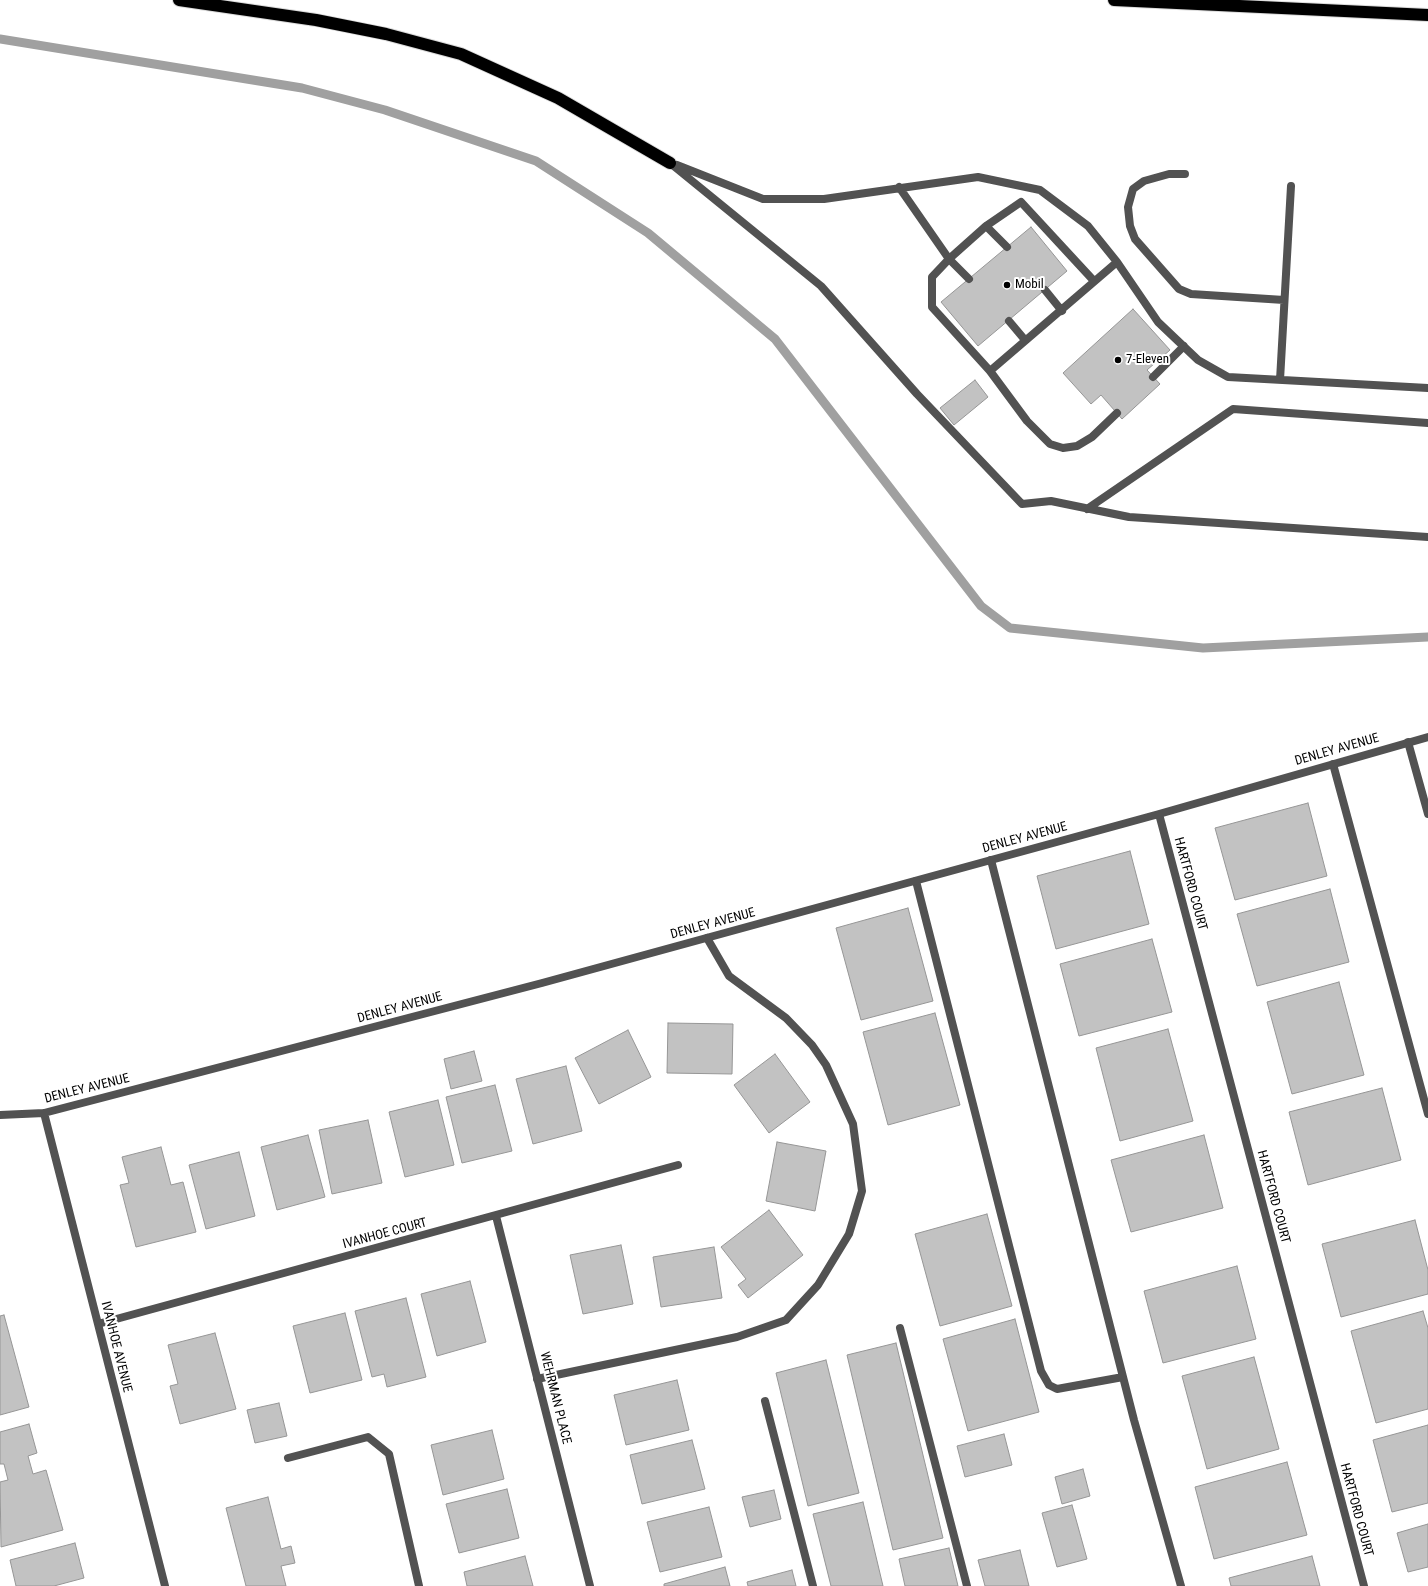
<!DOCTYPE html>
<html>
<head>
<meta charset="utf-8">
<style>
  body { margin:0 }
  canvas { display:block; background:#fff }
</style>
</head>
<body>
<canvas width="1428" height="1586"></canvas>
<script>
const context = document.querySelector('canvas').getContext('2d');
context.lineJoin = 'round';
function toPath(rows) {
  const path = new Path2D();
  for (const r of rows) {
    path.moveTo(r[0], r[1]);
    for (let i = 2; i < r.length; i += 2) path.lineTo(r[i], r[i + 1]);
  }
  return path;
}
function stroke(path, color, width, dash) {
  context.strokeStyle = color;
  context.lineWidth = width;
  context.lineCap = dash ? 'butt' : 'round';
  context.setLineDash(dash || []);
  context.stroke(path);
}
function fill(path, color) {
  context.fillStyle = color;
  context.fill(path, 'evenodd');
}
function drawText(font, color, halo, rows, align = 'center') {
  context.font = font + ' "Roboto Condensed",sans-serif';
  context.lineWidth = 4;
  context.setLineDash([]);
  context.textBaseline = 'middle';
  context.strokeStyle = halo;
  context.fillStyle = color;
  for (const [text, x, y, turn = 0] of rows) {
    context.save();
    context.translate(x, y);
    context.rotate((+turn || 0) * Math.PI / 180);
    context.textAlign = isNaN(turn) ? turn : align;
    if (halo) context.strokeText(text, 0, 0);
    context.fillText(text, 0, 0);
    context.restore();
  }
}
const stream = toPath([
  [0,39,302,88,385,110,536,161,648,233,775,339,981,606,1010,628,1203,648,1428,637]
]);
const building = toPath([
  [1031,227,1067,271,978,346,941,302,1031,227],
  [1133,309,1170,350,1147,370,1160,384,1122,419,1101,395,1091,404,1063,373,1133,309],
  [975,380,988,397,954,425,940,408,975,380],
  [1308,803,1327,876,1235,900,1215,828,1308,803],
  [1130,851,1149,924,1056,949,1037,876,1130,851],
  [1330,889,1349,962,1257,986,1237,914,1330,889],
  [908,908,933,1001,861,1020,836,928,908,908],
  [1152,939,1172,1012,1079,1036,1060,964,1152,939],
  [1339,982,1364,1075,1292,1094,1267,1002,1339,982],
  [935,1013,960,1105,888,1125,863,1032,935,1013],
  [668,1023,733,1024,732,1074,667,1073,668,1023],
  [1168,1029,1193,1121,1120,1141,1096,1048,1168,1029],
  [628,1030,651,1077,599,1104,575,1058,628,1030],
  [474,1051,482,1081,451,1089,444,1059,474,1051],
  [775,1054,810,1102,769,1133,734,1085,775,1054],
  [566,1066,582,1131,533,1144,516,1079,566,1066],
  [495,1085,512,1151,462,1163,446,1097,495,1085],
  [1382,1088,1401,1160,1308,1185,1289,1112,1382,1088],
  [438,1100,454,1165,405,1177,389,1112,438,1100],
  [368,1120,382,1183,332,1194,319,1130,368,1120],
  [308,1135,325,1197,277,1210,261,1147,308,1135],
  [1204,1135,1223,1208,1131,1232,1111,1160,1204,1135],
  [777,1142,826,1151,815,1211,766,1201,777,1142],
  [161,1147,171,1185,183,1182,196,1232,136,1247,120,1185,129,1183,122,1157,161,1147],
  [239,1152,255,1216,206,1229,189,1165,239,1152],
  [769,1210,803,1255,748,1298,738,1285,746,1279,721,1247,769,1210],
  [987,1214,1012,1306,940,1326,915,1234,987,1214],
  [1415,1220,1428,1270,1428,1294,1341,1317,1322,1244,1415,1220],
  [621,1245,633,1304,583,1314,570,1255,621,1245],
  [714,1247,722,1298,661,1307,653,1257,714,1247],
  [1237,1266,1256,1339,1163,1363,1144,1291,1237,1266],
  [470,1281,486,1342,437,1356,421,1294,470,1281],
  [406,1298,426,1377,387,1387,384,1374,372,1377,355,1311,406,1298],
  [1423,1311,1428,1328,1428,1409,1376,1423,1351,1331,1423,1311],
  [345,1313,362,1380,310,1393,293,1326,345,1313],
  [4,1315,29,1407,0,1415,0,1316,4,1315],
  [1015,1319,1039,1412,968,1431,943,1339,1015,1319],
  [215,1333,236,1409,180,1424,170,1386,178,1384,168,1345,215,1333],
  [896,1343,943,1538,893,1550,847,1355,896,1343],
  [1254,1357,1279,1449,1207,1469,1182,1376,1254,1357],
  [826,1360,859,1493,808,1506,776,1373,826,1360],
  [677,1380,689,1430,626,1445,614,1395,677,1380],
  [279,1403,287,1436,255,1443,247,1410,279,1403],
  [29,1424,37,1453,28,1456,33,1474,46,1470,63,1530,1,1547,0,1482,8,1480,4,1464,0,1464,0,1432,29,1424],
  [1428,1425,1428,1503,1392,1512,1373,1440,1428,1425],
  [492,1430,504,1479,443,1495,431,1445,492,1430],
  [1004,1434,1012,1465,965,1477,957,1446,1004,1434],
  [692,1440,705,1489,642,1504,630,1455,692,1440],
  [1287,1462,1307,1535,1214,1559,1195,1487,1287,1462],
  [1083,1469,1090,1496,1062,1504,1055,1477,1083,1469],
  [507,1489,519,1538,459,1553,446,1504,507,1489],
  [774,1490,781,1519,750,1527,742,1497,774,1490],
  [268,1497,281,1549,291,1546,295,1563,281,1566,286,1586,246,1586,226,1508,268,1497],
  [863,1502,883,1586,831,1586,813,1514,863,1502],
  [1072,1505,1087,1559,1057,1567,1042,1513,1072,1505],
  [709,1507,722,1557,660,1572,647,1522,709,1507],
  [1428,1524,1428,1567,1408,1572,1397,1533,1428,1524],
  [75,1543,84,1578,54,1586,16,1586,10,1560,75,1543],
  [949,1548,958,1586,905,1586,899,1559,949,1548],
  [1020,1550,1029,1586,985,1586,978,1560,1020,1550],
  [525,1556,533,1586,467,1586,464,1572,525,1556],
  [1312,1556,1320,1586,1231,1586,1229,1578,1312,1556],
  [725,1567,730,1586,664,1586,664,1584,725,1567],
  [792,1570,796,1586,748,1586,747,1582,792,1570]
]);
const service = toPath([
  [670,163,821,286,917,394,1022,504,1051,501,1129,517,1428,537],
  [677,165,763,199,824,199,978,177,1040,190,1088,226,1117,262,1158,322,1198,360,1228,377,1428,388],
  [1185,174,1169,174,1144,181,1133,189,1128,207,1130,226,1135,239,1179,289,1191,294,1284,300],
  [899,187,949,259,932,277,932,307,990,371,1117,262],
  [986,226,1007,247],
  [969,279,949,259,986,226,1021,202,1094,281],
  [1045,290,1062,311],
  [1009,321,1025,340],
  [990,371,1027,421,1050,444,1063,448,1077,446,1092,437,1117,413],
  [1153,377,1184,346],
  [1280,380,1291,186],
  [1087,509,1233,409,1428,423],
  [1408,742,1428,814],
  [1333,764,1428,1114],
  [991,860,1134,1420,1181,1586],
  [916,881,1041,1371,1049,1385,1057,1389,1123,1377],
  [900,1328,967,1586],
  [537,1379,737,1337,786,1320,818,1285,849,1234,862,1191,853,1124,826,1065,812,1045,786,1018,729,976,707,938],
  [765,1401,813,1586],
  [288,1458,368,1437,389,1454,419,1586]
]);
const minor = toPath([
  [1159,814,1364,1586],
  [44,1113,165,1586],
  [0,1115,44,1113,542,983,1159,814,1428,737],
  [496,1216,590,1586],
  [98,1324,678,1165]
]);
const motorway = toPath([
  [179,0,316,20,386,34,461,54,558,98,670,163],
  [1114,0,1428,15]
]);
const markers = [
  [1007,285,4,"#000"],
  [1118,360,4,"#000"]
];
const poiNames = [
  ["Mobil",1015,285],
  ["7-Eleven",1126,360]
];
const streetNames = [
  ["DENLEY AVENUE",1337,750,-16],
  ["DENLEY AVENUE",1025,838,-15],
  ["HARTFORD COURT",1190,884,75],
  ["DENLEY AVENUE",713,924,-15],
  ["DENLEY AVENUE",400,1008,-15],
  ["DENLEY AVENUE",87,1089,-14],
  ["HARTFORD COURT",1273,1197,75],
  ["IVANHOE COURT",385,1234,-15],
  ["IVANHOE AVENUE",116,1347,76],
  ["WEHRMAN PLACE",555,1398,76],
  ["HARTFORD COURT",1356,1510,75]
];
stroke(stream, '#a0a0a0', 9);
fill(building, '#c2c2c2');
stroke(building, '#969696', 1);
stroke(motorway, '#dbdbdb', 14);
stroke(service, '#525252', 8);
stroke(minor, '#525252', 8);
stroke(motorway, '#000', 12);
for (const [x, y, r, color] of markers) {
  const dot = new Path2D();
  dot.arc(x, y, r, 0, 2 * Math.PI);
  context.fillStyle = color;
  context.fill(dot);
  stroke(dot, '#fff', 1.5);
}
drawText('13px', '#000', '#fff', poiNames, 'left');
drawText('13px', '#000', '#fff', streetNames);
</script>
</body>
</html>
